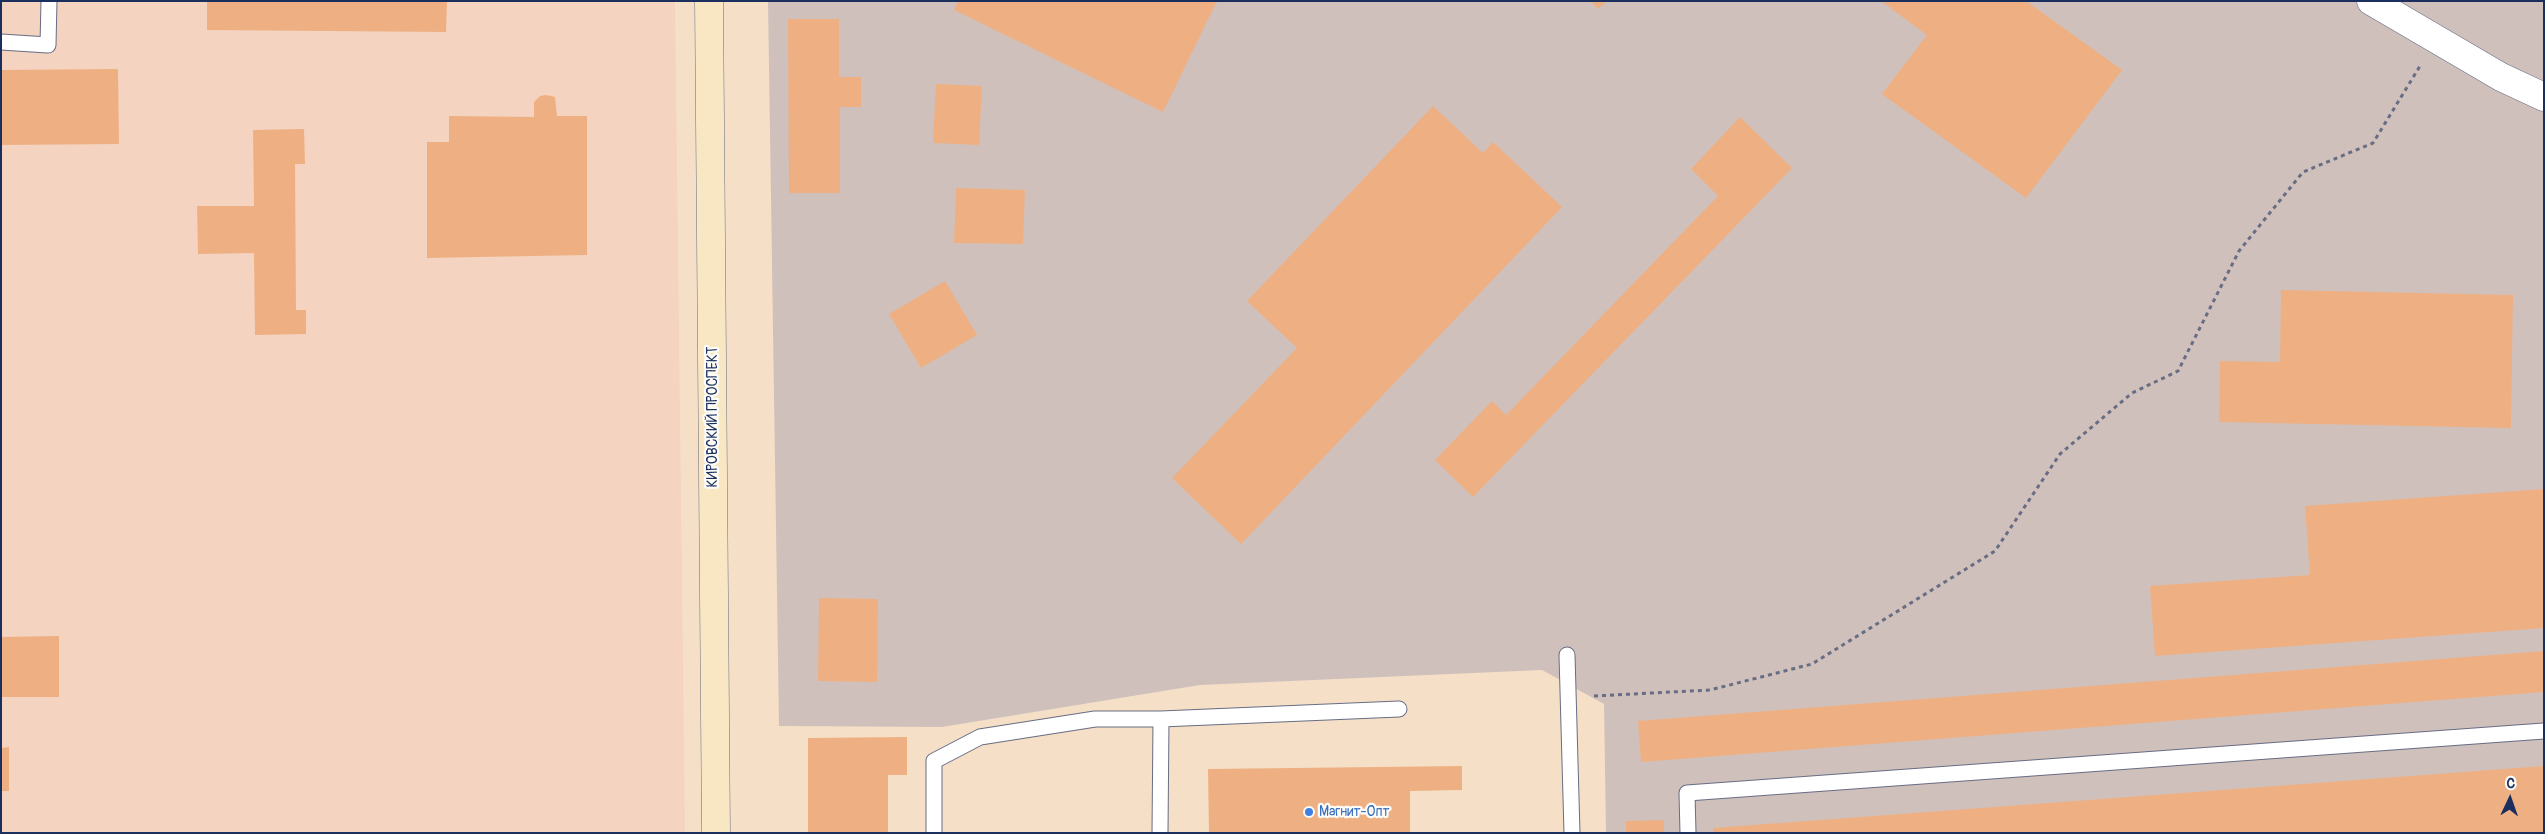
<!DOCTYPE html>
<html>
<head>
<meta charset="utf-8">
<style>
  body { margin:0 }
  #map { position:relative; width:2545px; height:834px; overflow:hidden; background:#f5e0c7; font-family:Pangolin,sans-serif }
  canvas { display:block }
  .frame { position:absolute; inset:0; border:2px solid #1b2f5e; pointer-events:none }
  .north { position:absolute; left:2485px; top:774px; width:50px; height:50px; -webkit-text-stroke:4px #fdfcf7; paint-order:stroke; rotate:3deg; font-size:14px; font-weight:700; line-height:20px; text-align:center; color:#1b2f5e }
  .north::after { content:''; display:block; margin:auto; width:18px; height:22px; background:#1b2f5e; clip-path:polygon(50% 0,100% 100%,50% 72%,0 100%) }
</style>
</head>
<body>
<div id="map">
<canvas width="2545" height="834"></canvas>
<div class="frame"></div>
<div class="north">С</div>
</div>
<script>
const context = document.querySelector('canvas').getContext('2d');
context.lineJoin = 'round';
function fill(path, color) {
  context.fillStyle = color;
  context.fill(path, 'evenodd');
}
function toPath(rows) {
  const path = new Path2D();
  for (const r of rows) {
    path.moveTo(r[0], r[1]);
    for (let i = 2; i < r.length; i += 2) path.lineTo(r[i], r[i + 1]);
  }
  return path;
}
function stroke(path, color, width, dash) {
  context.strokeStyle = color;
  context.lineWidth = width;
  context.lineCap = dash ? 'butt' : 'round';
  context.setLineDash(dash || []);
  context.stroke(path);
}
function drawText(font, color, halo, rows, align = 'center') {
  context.font = font + ' Pangolin,sans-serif';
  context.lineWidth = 4.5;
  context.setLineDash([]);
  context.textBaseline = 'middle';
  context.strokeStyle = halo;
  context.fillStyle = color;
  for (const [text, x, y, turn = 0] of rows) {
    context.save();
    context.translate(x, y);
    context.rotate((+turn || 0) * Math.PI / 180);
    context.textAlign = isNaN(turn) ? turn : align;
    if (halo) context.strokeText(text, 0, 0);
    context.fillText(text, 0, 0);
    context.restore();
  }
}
const built = toPath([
  [1,1,675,1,685,833,1,833]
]);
const industrial = toPath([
  [768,1,2544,1,2544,833,1606,833,1604,704,1542,670,1200,685,942,727,779,726]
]);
const building = toPath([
  [207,1,447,1,446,32,207,30],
  [958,1,1217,1,1163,112,954,10],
  [1591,1,1607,1,1598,9],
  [1881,1,2026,1,2122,70,2026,198,1882,94,1927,35],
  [788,19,839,19,839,77,861,77,861,107,840,107,840,193,789,193],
  [118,69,119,144,1,145,1,70],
  [936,84,982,86,979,145,933,143],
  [546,95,555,97,557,116,587,116,587,255,427,258,427,142,449,142,449,116,534,117,534,102,540,96],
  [1433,106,1483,153,1493,142,1562,207,1241,544,1172,478,1297,348,1247,301],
  [1740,117,1792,168,1473,497,1435,460,1492,401,1506,415,1718,196,1691,169],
  [304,129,305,164,295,164,296,310,306,310,306,334,255,335,254,253,198,254,197,206,254,206,253,130],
  [956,188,1025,190,1023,244,954,243],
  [945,281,977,335,921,368,889,314],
  [2281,290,2513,295,2511,428,2219,422,2220,361,2280,362],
  [2544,489,2544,628,2155,656,2150,586,2310,575,2305,506],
  [819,598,878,599,877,682,818,681],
  [59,636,59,697,1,697,1,637],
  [2544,651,2544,692,1641,762,1638,721],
  [907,737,907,775,888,775,888,833,808,833,808,738],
  [9,747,9,791,1,791,1,748],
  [1462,766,1462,790,1410,791,1410,833,1209,833,1208,769],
  [2544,766,2544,833,1713,833,1713,828],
  [1664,820,1664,833,1626,833,1626,821]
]);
const path = toPath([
  [1594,696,1710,690,1812,664,1995,551,2060,454,2132,393,2178,371,2239,251,2303,172,2373,143,2420,66]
]);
const service = toPath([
  [1,42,48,45,49,1],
  [1567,655,1572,833],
  [1161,719,1399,709],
  [934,833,934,761,980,737,1095,719,1161,719,1160,833],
  [1688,833,1687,793,2544,731]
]);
const tertiary = toPath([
  [2371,1,2501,77,2544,97]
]);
const secondary = toPath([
  [709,1,716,833]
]);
const markers = [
  [1309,812,5,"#3f7fe0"]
];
const streetNames = [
  ["КИРОВСКИЙ ПРОСПЕКТ",713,417,-90]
];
const shopNames = [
  ["Магнит-Опт",1319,812]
];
fill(built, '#f4d3c1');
fill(industrial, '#d0c0bc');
fill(building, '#eeb082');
stroke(service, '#676d83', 17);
stroke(tertiary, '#676d83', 29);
stroke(secondary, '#676d83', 29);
stroke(path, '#676d83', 3, [4, 4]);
stroke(service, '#fff', 15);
stroke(tertiary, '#fff', 28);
stroke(secondary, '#f9e7c3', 28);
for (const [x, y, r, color] of markers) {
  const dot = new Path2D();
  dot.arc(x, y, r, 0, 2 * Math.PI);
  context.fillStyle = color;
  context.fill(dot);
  stroke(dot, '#fdfcf7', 2);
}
drawText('14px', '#1b2f5e', '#fdfcf7', streetNames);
drawText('14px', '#366cbe', '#fdfcf7', shopNames, 'left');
</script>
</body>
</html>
